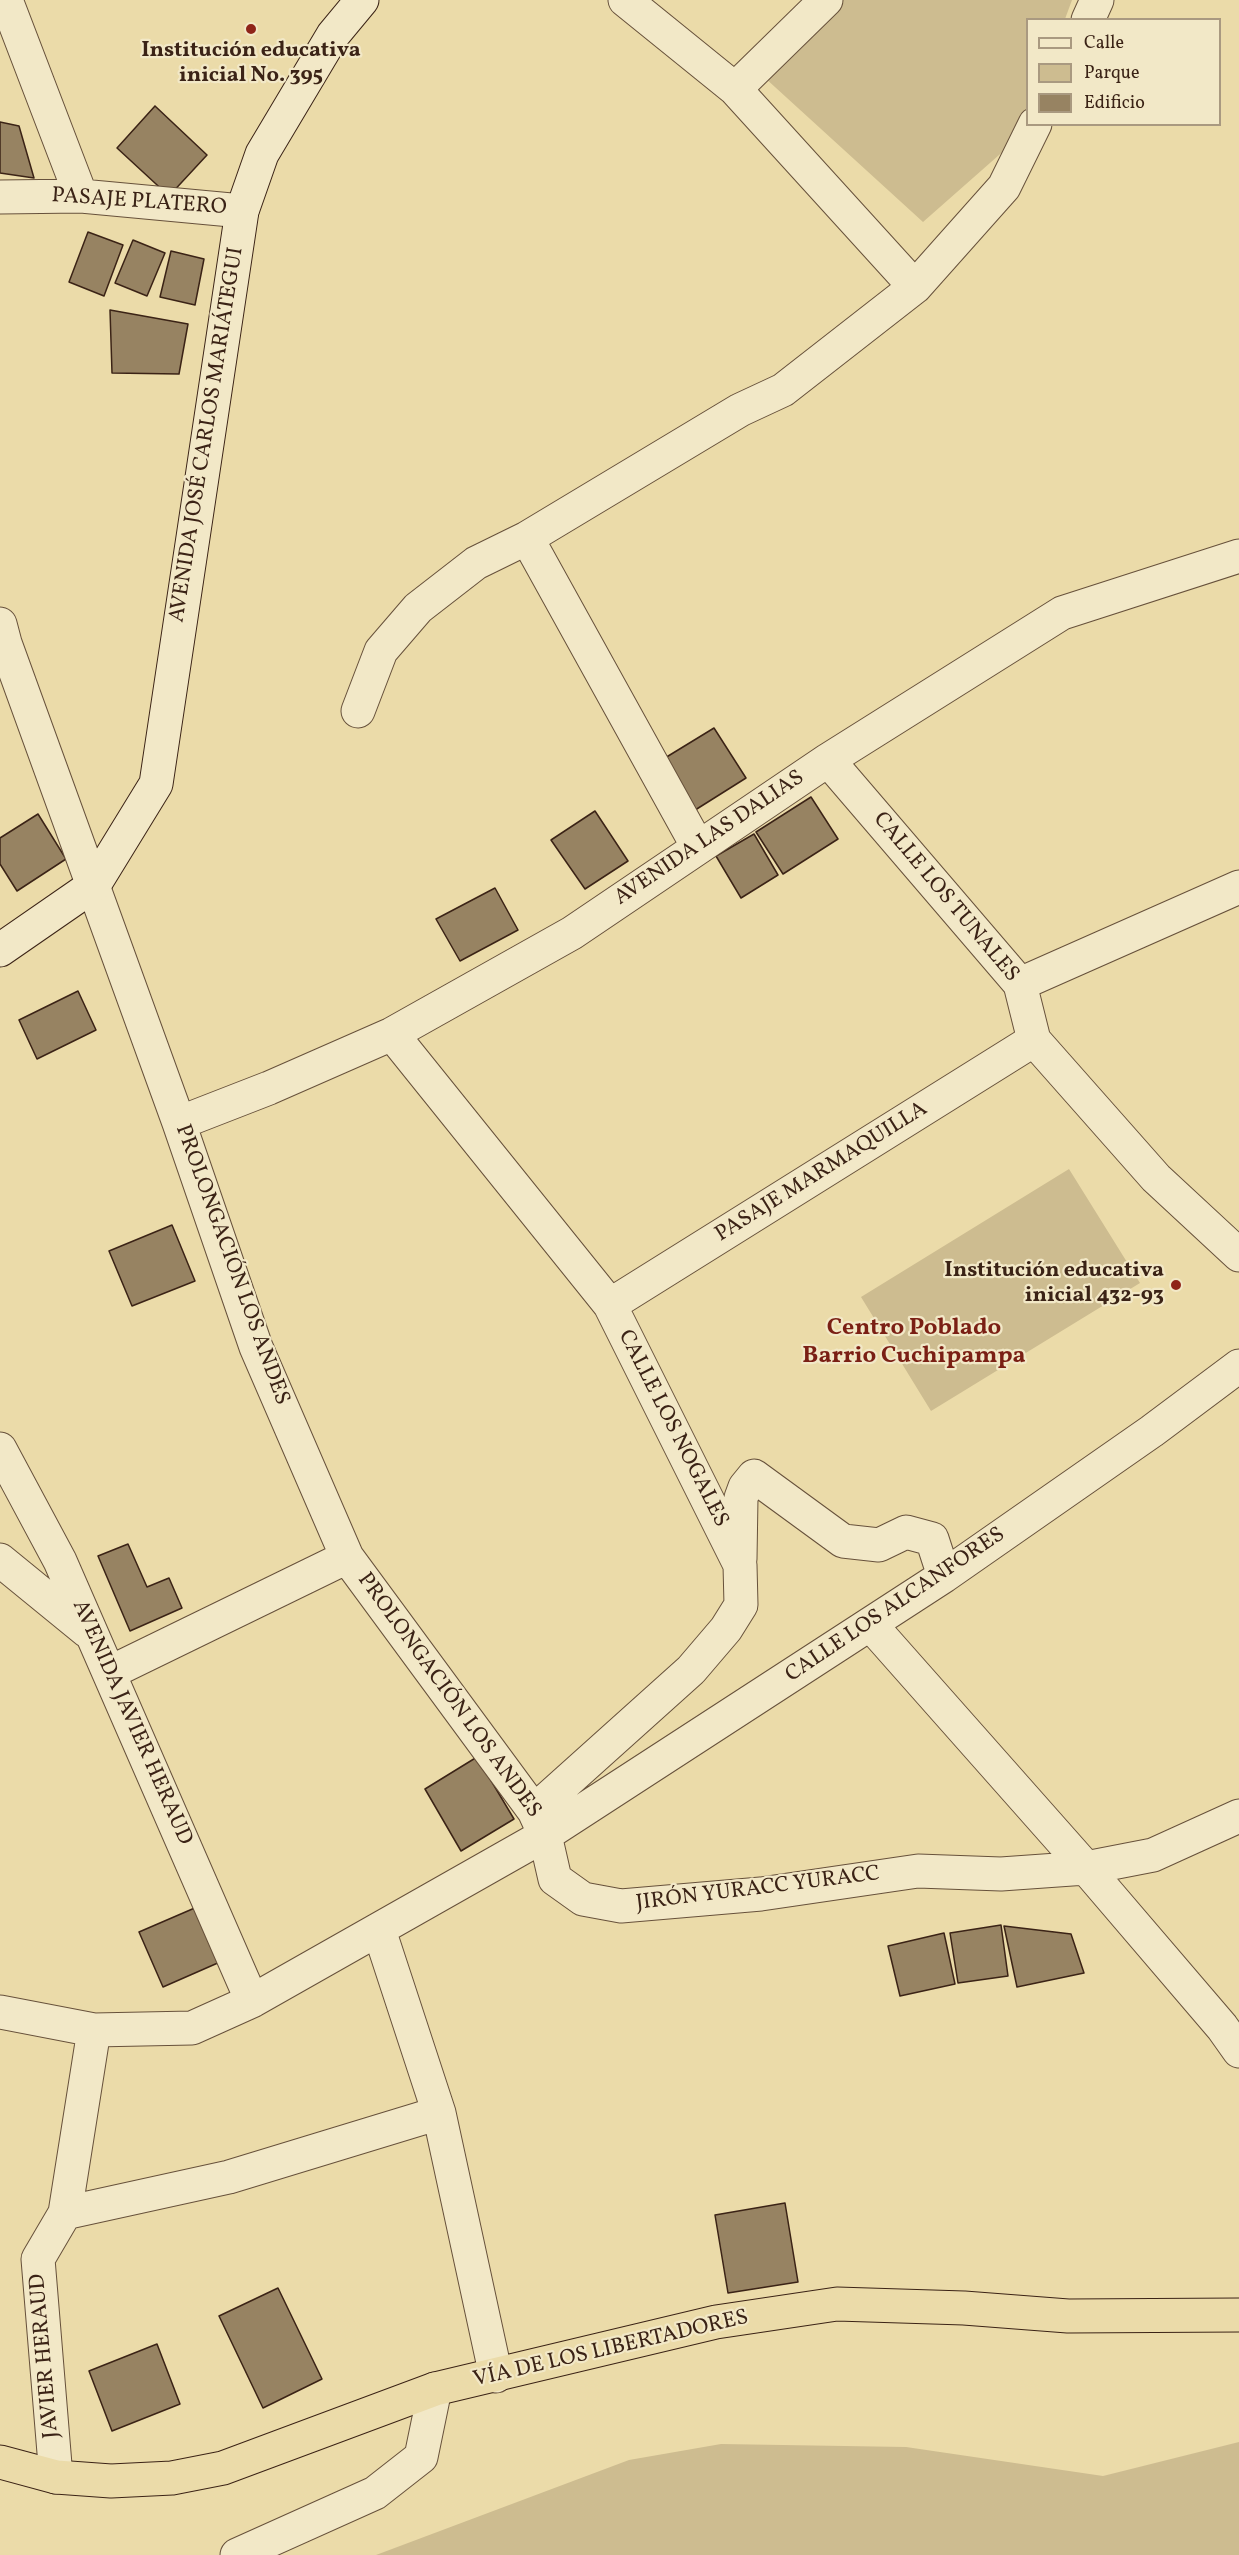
<!DOCTYPE html>
<html>
<head>
<meta charset="utf-8">
<style>
  body { margin:0 }
  #map { position:relative; width:1239px; height:2555px; overflow:hidden; background:#ebdba9; font-family:Vollkorn,serif }
  canvas { display:block }
  .legend { position:absolute; left:1026px; top:18px; width:195px; height:108px; box-sizing:border-box; background:#f2e8c7; border:2px solid #a99980; margin:0; padding:8px 10px; list-style:none; font-size:18px; color:#3b2316 }
  .legend li { display:flex; align-items:center; gap:12px; height:30px }
  .legend b { width:30px; border:2px solid #a99980 }
</style>
</head>
<body>
<div id="map">
<canvas width="1239" height="2555"></canvas>
<ul class="legend">
<li><b style="height:8px;background:#f2e8c7"></b>Calle</li>
<li><b style="height:16px;background:#cdbc90"></b>Parque</li>
<li><b style="height:16px;background:#978362"></b>Edificio</li>
</ul>
</div>
<script>
const context = document.querySelector('canvas').getContext('2d');
context.lineJoin = 'round';
function fill(path, color) {
  context.fillStyle = color;
  context.fill(path, 'evenodd');
}
function toPath(rows) {
  const path = new Path2D();
  for (const r of rows) {
    path.moveTo(r[0], r[1]);
    for (let i = 2; i < r.length; i += 2) path.lineTo(r[i], r[i + 1]);
  }
  return path;
}
function stroke(path, color, width, dash) {
  context.strokeStyle = color;
  context.lineWidth = width;
  context.lineCap = dash ? 'butt' : 'round';
  context.setLineDash(dash || []);
  context.stroke(path);
}
function drawText(font, color, halo, rows, align = 'center') {
  context.font = font + ' Vollkorn,serif';
  context.lineWidth = 4.5;
  context.setLineDash([]);
  context.textBaseline = 'middle';
  context.strokeStyle = halo;
  context.fillStyle = color;
  for (const [text, x, y, turn = 0] of rows) {
    context.save();
    context.translate(x, y);
    context.rotate((+turn || 0) * Math.PI / 180);
    context.textAlign = isNaN(turn) ? turn : align;
    if (halo) context.strokeText(text, 0, 0);
    context.fillText(text, 0, 0);
    context.restore();
  }
}
const green = toPath([
  [843,0,1072,0,1065,19,1028,20,1028,123,1024,133,923,222,764,77],
  [1069,1169,1140,1283,931,1411,861,1297],
  [1239,2442,1239,2555,376,2555,629,2460,721,2444,906,2447,1103,2476]
]);
const building = toPath([
  [155,106,207,155,169,196,117,148,155,106],
  [0,122,19,126,34,178,0,173,0,122],
  [88,232,123,245,104,296,69,282,88,232],
  [133,240,165,253,147,296,115,283,133,240],
  [171,251,204,259,195,305,160,297,171,251],
  [110,310,188,324,179,374,112,373,110,310],
  [714,728,746,778,692,812,660,761,714,728],
  [811,797,838,839,783,874,756,832,811,797],
  [595,811,628,861,585,889,551,840,595,811],
  [38,814,66,859,17,891,0,864,0,838,38,814],
  [754,834,778,875,741,898,716,856,754,834],
  [495,888,518,930,460,961,436,919,495,888],
  [78,991,96,1030,37,1059,19,1020,78,991],
  [172,1225,195,1281,132,1306,109,1251,172,1225],
  [128,1544,147,1587,169,1578,182,1608,130,1631,98,1556,128,1544],
  [477,1757,514,1819,461,1851,425,1789,477,1757],
  [197,1907,220,1962,163,1987,139,1932,197,1907],
  [1001,1925,1008,1976,958,1983,950,1933,1001,1925],
  [1004,1926,1071,1934,1084,1973,1017,1987,1004,1926],
  [944,1933,955,1984,900,1996,888,1946,944,1933],
  [785,2203,798,2282,728,2293,715,2215,785,2203],
  [278,2288,322,2379,263,2408,219,2316,278,2288],
  [157,2344,180,2404,112,2431,89,2371,157,2344]
]);
const street = toPath([
  [6,0,81,196],
  [625,0,735,89,915,287],
  [1088,20,1097,0],
  [735,89,826,0],
  [0,197,81,196,242,211],
  [527,538,698,847],
  [0,624,5,643,179,1123,256,1347,347,1557,534,1811,545,1835,944,1576,1152,1431,1239,1366],
  [358,711,381,651,418,608,476,563,527,538,740,410,783,390,915,287,1004,187,1035,124],
  [828,760,1020,984,1034,1040,1156,1178,1239,1255],
  [1020,984,1239,887],
  [392,1034,610,1305,740,1565,741,1605,726,1629,691,1670,534,1811],
  [179,1123,269,1088,392,1034,572,933,828,760,1062,613,1239,556],
  [610,1305,1034,1040],
  [0,1449,60,1561,252,2001],
  [740,1559,741,1498,745,1487,754,1476,843,1541,879,1545,906,1532,932,1539,944,1576],
  [0,1560,87,1631],
  [870,1624,1086,1868,1222,2027,1239,2051],
  [109,1673,347,1557],
  [379,1930,439,2113,496,2376],
  [0,2012,94,2030,192,2028,252,2001,545,1835,555,1879,583,1899,621,1906,761,1894,918,1871,1001,1874,1086,1868,1153,1855,1239,1816],
  [65,2213,229,2177,439,2113],
  [56,2477,38,2259,65,2213,94,2030],
  [237,2555,375,2493,421,2457,435,2389]
]);
const secondary = toPath([
  [0,950,94,885,156,784,242,211,262,154,333,35,362,0]
]);
const highway = toPath([
  [0,2462,56,2477,111,2481,172,2478,223,2468,435,2389,716,2322,837,2304,964,2308,1068,2316,1239,2315]
]);
const markers = [
  [251,29,6,"#8f2418"],
  [1176,1285,6,"#8f2418"]
];
const poiNames = [
  ["Institución educativa",251,52],
  ["inicial No. 395",251,77],
  ["Institución educativa",1164,1272,"right"],
  ["inicial 432-93",1164,1297,"right"]
];
const streetNames = [
  ["PASAJE PLATERO",139,203,4],
  ["AVENIDA JOSÉ CARLOS MARIÁTEGUI",208,435,-81],
  ["AVENIDA LAS DALIAS",710,839,-34],
  ["CALLE LOS TUNALES",945,898,50],
  ["PASAJE MARMAQUILLA",822,1173,-32],
  ["PROLONGACIÓN LOS ANDES",231,1265,70],
  ["CALLE LOS NOGALES",672,1429,63],
  ["CALLE LOS ALCANFORES",896,1606,-34],
  ["PROLONGACIÓN LOS ANDES",448,1696,54],
  ["AVENIDA JAVIER HERAUD",131,1723,66],
  ["JIRÓN YURACC YURACC",758,1890,-7],
  ["VÍA DE LOS LIBERTADORES",611,2350,-13],
  ["JAVIER HERAUD",46,2356,-95]
];
const neighbourhoodNames = [
  ["Centro Poblado",914,1330],
  ["Barrio Cuchipampa",914,1358]
];
fill(green, '#cdbc90');
fill(building, '#978362');
stroke(building, '#3b2316', 1.5);
stroke(street, '#67513b', 35);
stroke(secondary, '#3b2316', 35);
stroke(highway, '#3b2316', 35);
stroke(street, '#f2e8c7', 33);
stroke(secondary, '#f2e8c7', 33);
stroke(highway, '#ebdba9', 33);
for (const [x, y, r, color] of markers) {
  const dot = new Path2D();
  dot.arc(x, y, r, 0, 2 * Math.PI);
  context.fillStyle = color;
  context.fill(dot);
  stroke(dot, '#f2e8c7', 2);
}
drawText('bold 22px', '#3b2316', '#f2e8c7', poiNames);
drawText('22px', '#3b2316', '#f2e8c7', streetNames);
drawText('bold 24px', '#7a1f14', '#f2e8c7', neighbourhoodNames);
</script>
</body>
</html>
